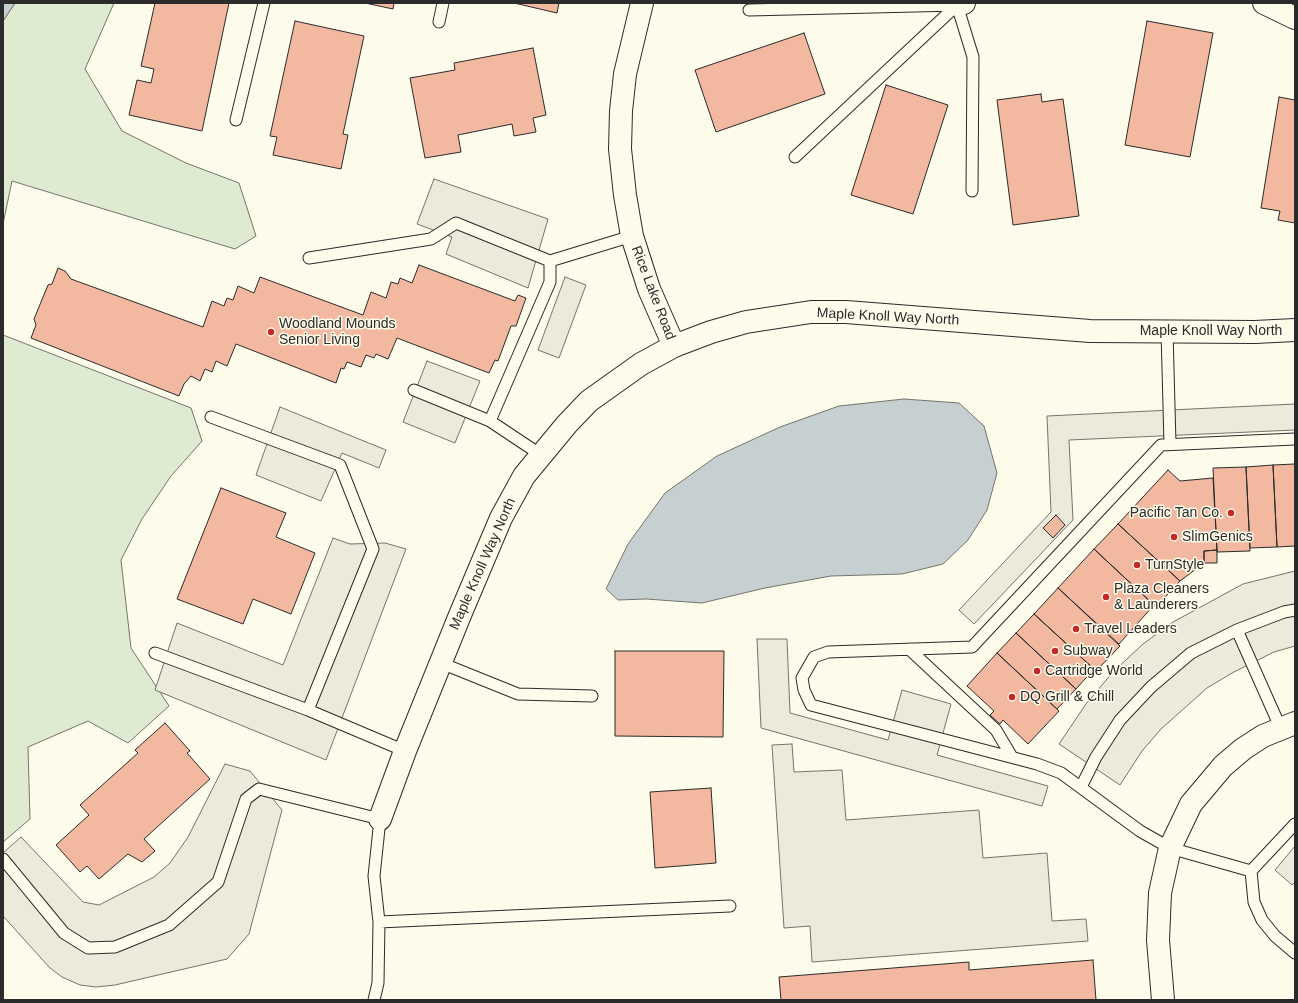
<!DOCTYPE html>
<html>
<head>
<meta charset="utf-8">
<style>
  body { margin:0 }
  #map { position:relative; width:1298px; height:1003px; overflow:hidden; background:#fdfbea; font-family:Helvetica,sans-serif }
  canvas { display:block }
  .frame { position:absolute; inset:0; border:4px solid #2b2b2b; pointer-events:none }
</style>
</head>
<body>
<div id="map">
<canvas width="1298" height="1003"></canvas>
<div class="frame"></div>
</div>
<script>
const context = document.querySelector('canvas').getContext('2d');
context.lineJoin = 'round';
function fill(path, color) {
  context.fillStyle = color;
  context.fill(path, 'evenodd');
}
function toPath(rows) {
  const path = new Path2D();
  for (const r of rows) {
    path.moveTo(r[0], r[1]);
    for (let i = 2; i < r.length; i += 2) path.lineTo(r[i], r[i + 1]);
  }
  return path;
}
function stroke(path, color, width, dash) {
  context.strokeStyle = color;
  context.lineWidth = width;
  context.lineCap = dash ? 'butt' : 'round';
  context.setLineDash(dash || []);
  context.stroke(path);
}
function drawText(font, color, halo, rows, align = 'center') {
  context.font = font + ' Helvetica,sans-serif';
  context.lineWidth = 3;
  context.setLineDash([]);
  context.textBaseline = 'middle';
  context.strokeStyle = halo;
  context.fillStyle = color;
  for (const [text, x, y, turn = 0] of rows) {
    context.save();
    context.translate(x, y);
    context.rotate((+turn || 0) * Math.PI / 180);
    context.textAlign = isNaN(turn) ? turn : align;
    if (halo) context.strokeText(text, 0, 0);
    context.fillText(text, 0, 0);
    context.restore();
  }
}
const green = toPath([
  [15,3,114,3,85,69,122,131,186,163,239,183,256,236,235,249,12,181,3,224,3,21,15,3],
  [3,335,191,408,202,441,171,476,142,519,121,560,131,648,169,706,128,743,88,721,28,747,30,819,3,842,3,335]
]);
const parking = toPath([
  [434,179,548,219,528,288,446,254,452,237,417,224,434,179],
  [565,277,586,285,559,358,538,350,565,277],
  [427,361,480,381,455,443,403,422,427,361],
  [1295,404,1295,430,1069,440,1073,520,974,624,959,610,1051,512,1047,416,1295,404],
  [280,407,386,450,379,468,342,453,321,501,256,475,280,407],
  [333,538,350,544,385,543,406,549,326,760,155,690,177,623,283,665,333,538],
  [1295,571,1295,646,1274,652,1232,673,1207,688,1161,729,1142,751,1120,785,1059,744,1086,704,1112,673,1143,644,1173,622,1243,584,1295,571],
  [757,639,787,639,790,713,888,740,902,690,951,704,937,755,1048,786,1042,806,761,728,757,639],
  [792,744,794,772,842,770,846,820,979,810,983,858,1047,853,1052,921,1086,919,1088,941,812,962,810,926,784,928,772,745,792,744],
  [225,764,250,771,282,810,249,934,227,959,115,985,96,987,80,985,62,977,50,968,3,916,3,853,21,837,83,902,99,905,154,877,170,863,188,837,225,764],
  [1295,846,1295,882,1292,885,1275,870,1295,846]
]);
const water = toPath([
  [3,3,15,3,3,21,3,3],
  [904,399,959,403,984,426,997,473,987,510,968,540,943,564,902,574,831,576,765,588,702,603,646,599,618,600,606,589,628,544,665,493,717,456,780,427,839,406,904,399]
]);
const building = toPath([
  [155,3,229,3,202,131,129,115,137,80,151,83,154,69,141,66,155,3],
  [365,3,394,3,393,9,365,3],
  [514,3,559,3,557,13,514,3],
  [295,21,364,36,343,134,348,135,341,169,273,155,277,137,270,136,295,21],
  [1147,21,1213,33,1190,157,1125,145,1147,21],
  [804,33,825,94,716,132,695,70,804,33],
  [533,48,546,115,533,118,536,132,514,136,512,124,458,135,461,152,425,158,410,78,455,70,454,63,533,48],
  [886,85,948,105,913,214,851,195,886,85],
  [1041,94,1042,102,1063,99,1079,216,1013,225,997,100,1041,94],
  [1279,97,1295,100,1295,223,1278,220,1280,211,1261,208,1279,97],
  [419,265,515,301,518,295,526,298,516,326,511,326,498,361,495,360,489,373,397,338,388,359,376,354,374,358,366,355,361,367,347,362,344,369,341,368,336,383,236,344,227,366,216,361,212,372,205,369,200,381,191,376,184,384,179,396,31,338,36,325,34,319,48,285,52,284,58,268,65,271,71,279,203,327,212,301,224,306,227,298,233,300,238,286,254,293,260,277,363,315,371,292,386,298,391,282,398,284,400,278,412,283,419,265],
  [1295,464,1295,546,1277,547,1273,465,1295,464],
  [1273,465,1277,547,1250,548,1246,467,1273,465],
  [1246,467,1250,551,1217,552,1213,468,1246,467],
  [1168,470,1180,481,1213,478,1217,550,1204,551,1204,563,1180,581,1118,524,1168,470],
  [221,488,286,513,276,537,315,553,291,614,253,599,243,624,177,599,221,488],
  [1056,515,1065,525,1053,538,1043,528,1056,515],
  [1118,524,1180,581,1156,607,1094,549,1118,524],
  [1094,549,1154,605,1119,644,1058,588,1094,549],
  [1217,550,1217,563,1204,563,1204,551,1217,550],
  [1058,588,1120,646,1096,671,1034,614,1058,588],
  [1034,614,1094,669,1076,689,1016,633,1034,614],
  [1016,633,1076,689,1057,709,997,653,1016,633],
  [615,651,724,651,723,737,615,736,615,651],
  [997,653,1059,711,1028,744,1003,720,1000,724,990,715,994,711,967,686,997,653],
  [165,723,190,751,187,753,210,779,144,839,155,851,142,862,128,854,99,879,87,866,80,872,56,845,89,815,80,805,138,753,135,750,165,723],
  [711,788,716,863,655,868,650,792,711,788],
  [1093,960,1096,1000,781,1000,779,977,969,962,969,970,1093,960]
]);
const lane = toPath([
  [957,5,973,57,972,191],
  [749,10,957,5],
  [439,22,443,3],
  [236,120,264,3],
  [795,157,957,5],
  [309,258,431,239,456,223,550,261,632,236],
  [1167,331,1170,444],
  [414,390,490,421],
  [211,417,340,465,373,549,308,710],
  [1295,439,1161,445,972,647,828,652,814,657,802,678,804,690,811,705,1037,764,1061,773,1140,831,1170,848,1251,871,1295,824],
  [541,455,490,421,550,282,550,261],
  [1237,630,1281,729],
  [909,649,996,730,1012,757],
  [155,653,308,710,405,751],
  [441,663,518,694,592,696],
  [1081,787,1096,757,1120,720,1151,687,1191,653,1237,630,1284,612,1295,610],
  [3,859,64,933,88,948,115,947,169,925,218,882,246,799,259,789,380,819,374,876,379,922,378,983,374,1000],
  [1251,871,1254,902,1262,920,1275,936,1295,953],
  [379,922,730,906]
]);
const street = toPath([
  [1264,3,1295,18],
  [957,5,964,3],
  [380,819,405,751,460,615,501,518,524,476,567,424,589,401,641,364,674,346]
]);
const secondary = toPath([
  [642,3,625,74,621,111,620,149,625,195,632,236,649,289,674,346,711,332,746,322,811,312,846,312,1090,331,1255,332,1295,330],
  [1163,1000,1158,940,1160,893,1170,848,1191,804,1223,766,1243,749,1263,736,1295,723]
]);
const markers = [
  [271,332,4,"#c62828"],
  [1231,513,4,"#c62828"],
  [1174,537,4,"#c62828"],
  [1137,565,4,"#c62828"],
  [1106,597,4,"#c62828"],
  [1076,629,4,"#c62828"],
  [1055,651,4,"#c62828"],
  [1037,671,4,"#c62828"],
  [1012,697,4,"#c62828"]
];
const streetNames = [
  ["Rice Lake Road",653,293,69],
  ["Maple Knoll Way North",888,317,3],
  ["Maple Knoll Way North",1211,331],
  ["Maple Knoll Way North",483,564,-66]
];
const poiNames = [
  ["Woodland Mounds",279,324],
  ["Senior Living",279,340],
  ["Pacific Tan Co.",1223,513,"right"],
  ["SlimGenics",1182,537],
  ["TurnStyle",1145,565],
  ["Plaza Cleaners",1114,589],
  ["& Launderers",1114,605],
  ["Travel Leaders",1084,629],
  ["Subway",1063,651],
  ["Cartridge World",1045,671],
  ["DQ Grill & Chill",1020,697]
];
fill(green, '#deebd1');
stroke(green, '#74746e', 1);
fill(parking, '#eceadb');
stroke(parking, '#74746e', 1);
fill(water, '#c7d0d0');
stroke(water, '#74746e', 1);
fill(building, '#f2b8a0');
stroke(building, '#2b2b2b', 1);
stroke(lane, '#2b2b2b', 13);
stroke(street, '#2b2b2b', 24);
stroke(secondary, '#2b2b2b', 24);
stroke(lane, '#fdfbea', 11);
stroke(street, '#fdfbea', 22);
stroke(secondary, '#fdfbea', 22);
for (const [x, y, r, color] of markers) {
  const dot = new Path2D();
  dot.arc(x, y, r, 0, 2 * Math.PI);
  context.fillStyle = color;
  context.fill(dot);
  stroke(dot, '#fdfbea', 1.5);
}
drawText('14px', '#2b2b2b', '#fdfbea', streetNames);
drawText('14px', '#2b2b2b', '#fdfbea', poiNames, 'left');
</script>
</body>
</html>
